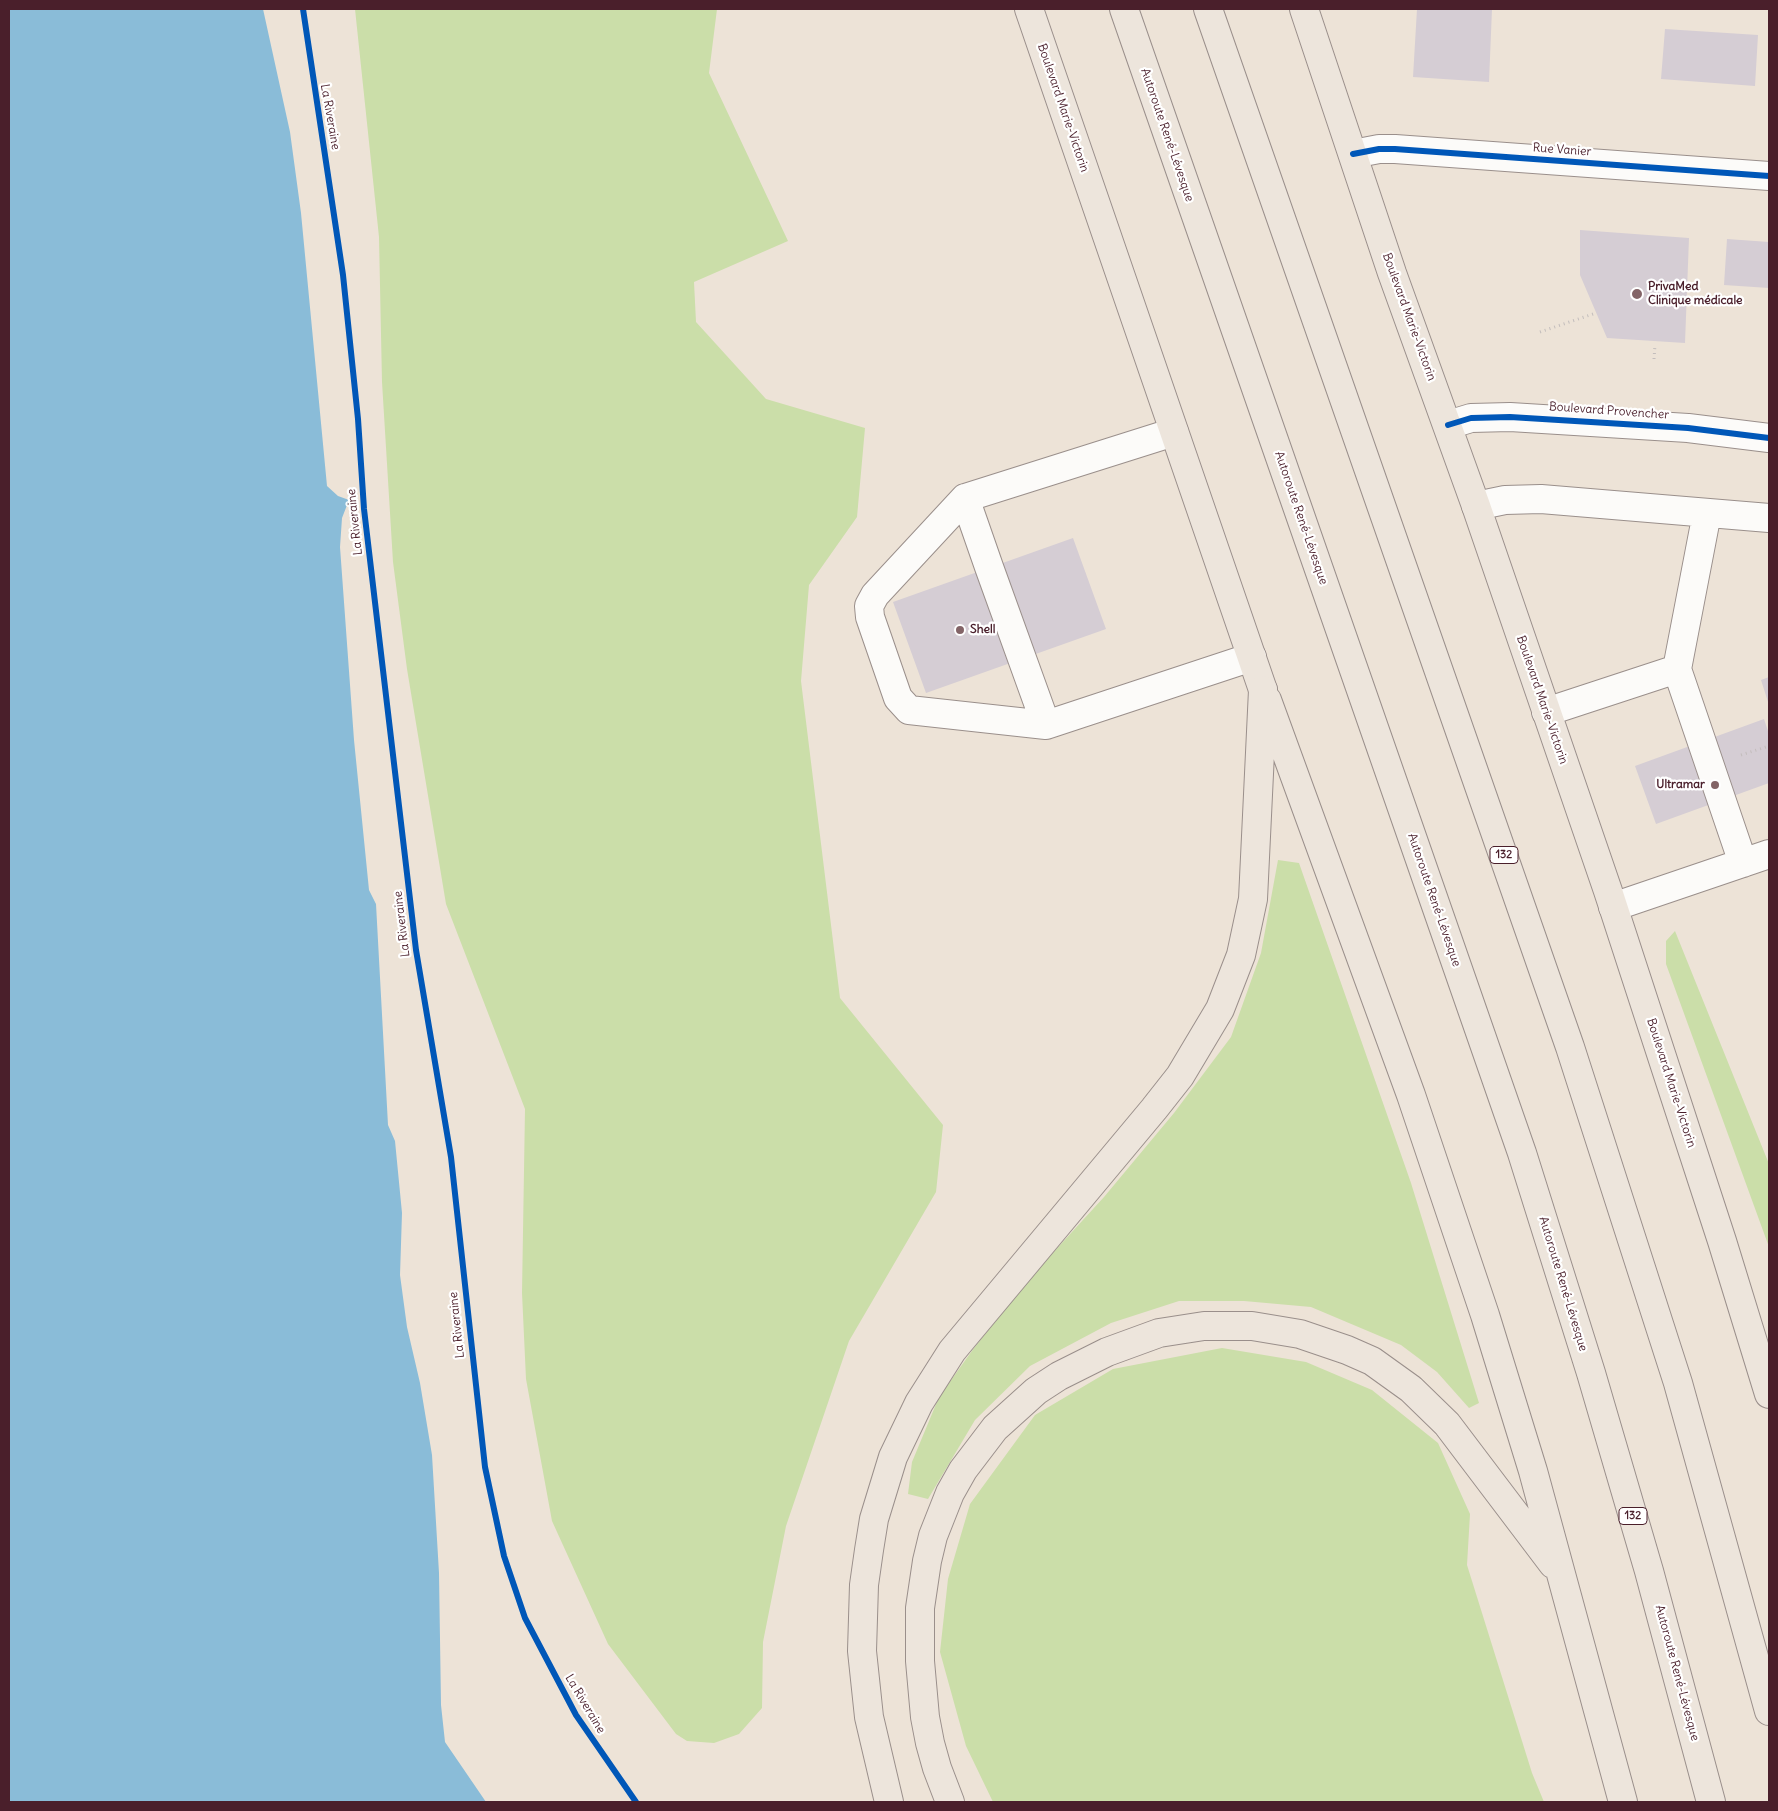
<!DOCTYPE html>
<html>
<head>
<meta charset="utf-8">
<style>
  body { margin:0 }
  #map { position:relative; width:1778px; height:1811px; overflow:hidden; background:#ede3d7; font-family:Delius,sans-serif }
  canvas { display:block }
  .frame { position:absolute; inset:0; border:10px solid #4a1f2b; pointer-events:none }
</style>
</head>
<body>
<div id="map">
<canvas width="1778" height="1811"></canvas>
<div class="frame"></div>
</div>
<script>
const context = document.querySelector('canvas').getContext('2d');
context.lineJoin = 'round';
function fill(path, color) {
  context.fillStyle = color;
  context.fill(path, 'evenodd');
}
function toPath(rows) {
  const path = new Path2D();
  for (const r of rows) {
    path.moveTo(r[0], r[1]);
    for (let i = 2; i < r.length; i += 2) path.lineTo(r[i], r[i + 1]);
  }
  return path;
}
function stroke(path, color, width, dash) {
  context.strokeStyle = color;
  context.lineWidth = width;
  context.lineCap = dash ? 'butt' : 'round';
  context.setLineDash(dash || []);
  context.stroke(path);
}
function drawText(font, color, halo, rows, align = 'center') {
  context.font = font + ' Delius,sans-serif';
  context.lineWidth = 4.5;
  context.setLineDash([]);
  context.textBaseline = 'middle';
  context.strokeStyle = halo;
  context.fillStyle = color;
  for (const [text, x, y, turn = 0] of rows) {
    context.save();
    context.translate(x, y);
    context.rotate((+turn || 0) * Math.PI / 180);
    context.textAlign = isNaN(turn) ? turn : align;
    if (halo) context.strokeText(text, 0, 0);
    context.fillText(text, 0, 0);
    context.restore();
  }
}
const green = toPath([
  [355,9,717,9,709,73,788,241,694,282,696,322,766,399,865,428,857,517,809,585,801,681,840,998,943,1125,936,1192,849,1341,786,1526,763,1642,762,1708,739,1734,714,1743,687,1741,676,1734,608,1644,552,1521,526,1379,522,1293,525,1109,446,904,407,669,393,562,382,382,379,237],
  [1278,860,1299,863,1411,1183,1479,1403,1469,1408,1437,1372,1401,1345,1311,1307,1244,1301,1179,1301,1111,1323,1030,1366,975,1420,928,1499,908,1494,912,1462,939,1397,974,1348,1028,1280,1104,1197,1174,1113,1231,1037,1261,953],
  [1675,931,1769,1164,1769,1247,1666,964,1666,941],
  [1222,1348,1306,1362,1372,1390,1438,1443,1470,1514,1467,1565,1532,1773,1544,1802,993,1802,966,1746,940,1652,948,1579,970,1504,1035,1415,1113,1369]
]);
const water = toPath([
  [9,9,263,9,290,132,301,213,327,486,338,496,349,500,342,518,340,547,354,740,369,890,376,904,388,1125,395,1141,402,1213,400,1275,407,1327,420,1383,432,1455,439,1573,441,1705,445,1742,486,1802,9,1802]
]);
const building = toPath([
  [1417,9,1492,9,1489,82,1413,77],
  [1665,29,1758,35,1755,86,1661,79],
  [1580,230,1689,238,1685,343,1607,338,1580,275],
  [1727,239,1769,242,1769,288,1724,285],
  [1073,538,1106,629,926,693,893,602],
  [1769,677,1769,705,1761,680],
  [1764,719,1769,734,1769,783,1656,824,1635,766]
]);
const path = toPath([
  [1540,332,1596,313],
  [1654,359,1655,345],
  [1741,755,1769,746]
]);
const minor = toPath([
  [1353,154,1379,149,1395,149,1769,176],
  [1448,425,1471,418,1510,417,1688,428,1769,438],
  [1174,432,965,498,989,567,1046,725,1252,657],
  [965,498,875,595,869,606,870,617,898,698,909,710,1046,725],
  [1476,506,1505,500,1541,499,1769,518],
  [1677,669,1707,513],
  [1546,712,1677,669,1743,863],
  [1613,907,1769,854]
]);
const major = toPath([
  [1029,9,1263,690],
  [1304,9,1392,273,1476,506,1608,891,1722,1241,1769,1394]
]);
const highway = toPath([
  [1124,9,1522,1153,1591,1373,1649,1571,1711,1802],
  [1208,9,1570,1047,1678,1383,1769,1711],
  [1267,700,1411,1095,1485,1315,1533,1471,1623,1802],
  [889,1802,869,1717,862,1651,864,1585,869,1550,874,1519,893,1457,919,1403,952,1351,1154,1109,1180,1076,1220,1009,1241,955,1253,899,1263,690],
  [950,1802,937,1768,930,1743,925,1717,920,1661,920,1608,927,1561,933,1536,950,1493,963,1470,995,1428,1036,1391,1059,1376,1107,1352,1159,1333,1204,1326,1252,1326,1300,1334,1347,1350,1372,1361,1411,1389,1447,1424,1553,1564]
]);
const cycleway = toPath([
  [303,9,343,275,358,419,364,509,416,950,451,1157,485,1467,504,1556,525,1618,576,1715,636,1802],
  [1353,154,1379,149,1395,149,1769,176],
  [1448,425,1471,418,1510,417,1688,428,1769,438]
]);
const markers = [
  [1637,294,6,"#836467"],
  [960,630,5,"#836467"],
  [1715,785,5,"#836467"]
];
const shields = [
  [1504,855,28],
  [1633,1516,28]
];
const shieldNames = [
  ["132",1504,855],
  ["132",1633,1516]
];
const streetNames = [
  ["Boulevard Marie-Victorin",1063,108,71],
  ["La Riveraine",330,117,80],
  ["Autoroute René-Lévesque",1167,135,71],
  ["Rue Vanier",1562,150,4],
  ["Boulevard Marie-Victorin",1409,317,70],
  ["Boulevard Provencher",1609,411,4],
  ["Autoroute René-Lévesque",1301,518,71],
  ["La Riveraine",355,522,-96],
  ["Boulevard Marie-Victorin",1542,700,71],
  ["Autoroute René-Lévesque",1434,900,71],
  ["La Riveraine",402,924,-97],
  ["Boulevard Marie-Victorin",1671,1083,72],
  ["Autoroute René-Lévesque",1563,1284,73],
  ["La Riveraine",457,1325,-96],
  ["Autoroute René-Lévesque",1677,1673,75],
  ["La Riveraine",585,1704,59]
];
const poiNames = [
  ["PrivaMed",1648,287],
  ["Clinique médicale",1648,301],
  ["Shell",970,630],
  ["Ultramar",1705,785,"right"]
];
fill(green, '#cbdea9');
fill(water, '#8abcd8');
fill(building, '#d5cdd4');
stroke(minor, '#9a8f8b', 30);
stroke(major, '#9a8f8b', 30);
stroke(highway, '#9a8f8b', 30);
stroke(path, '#c3bdbc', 3, [1, 4]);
stroke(minor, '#fcfbf9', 28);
stroke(major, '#ede5dc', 28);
stroke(highway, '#ede5dc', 28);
stroke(cycleway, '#0057b8', 6);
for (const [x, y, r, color] of markers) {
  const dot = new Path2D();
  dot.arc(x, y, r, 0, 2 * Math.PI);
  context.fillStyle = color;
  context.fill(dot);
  stroke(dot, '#fff', 2);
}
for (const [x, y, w] of shields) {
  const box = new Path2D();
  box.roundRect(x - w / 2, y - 8.5, w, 17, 4);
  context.fillStyle = '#fff';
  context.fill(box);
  stroke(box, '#4a1f2b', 1);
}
drawText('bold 11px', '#4a1f2b', null, shieldNames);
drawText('12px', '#4a1f2b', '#fff', streetNames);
drawText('bold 12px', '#4a1f2b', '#fff', poiNames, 'left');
</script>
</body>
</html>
